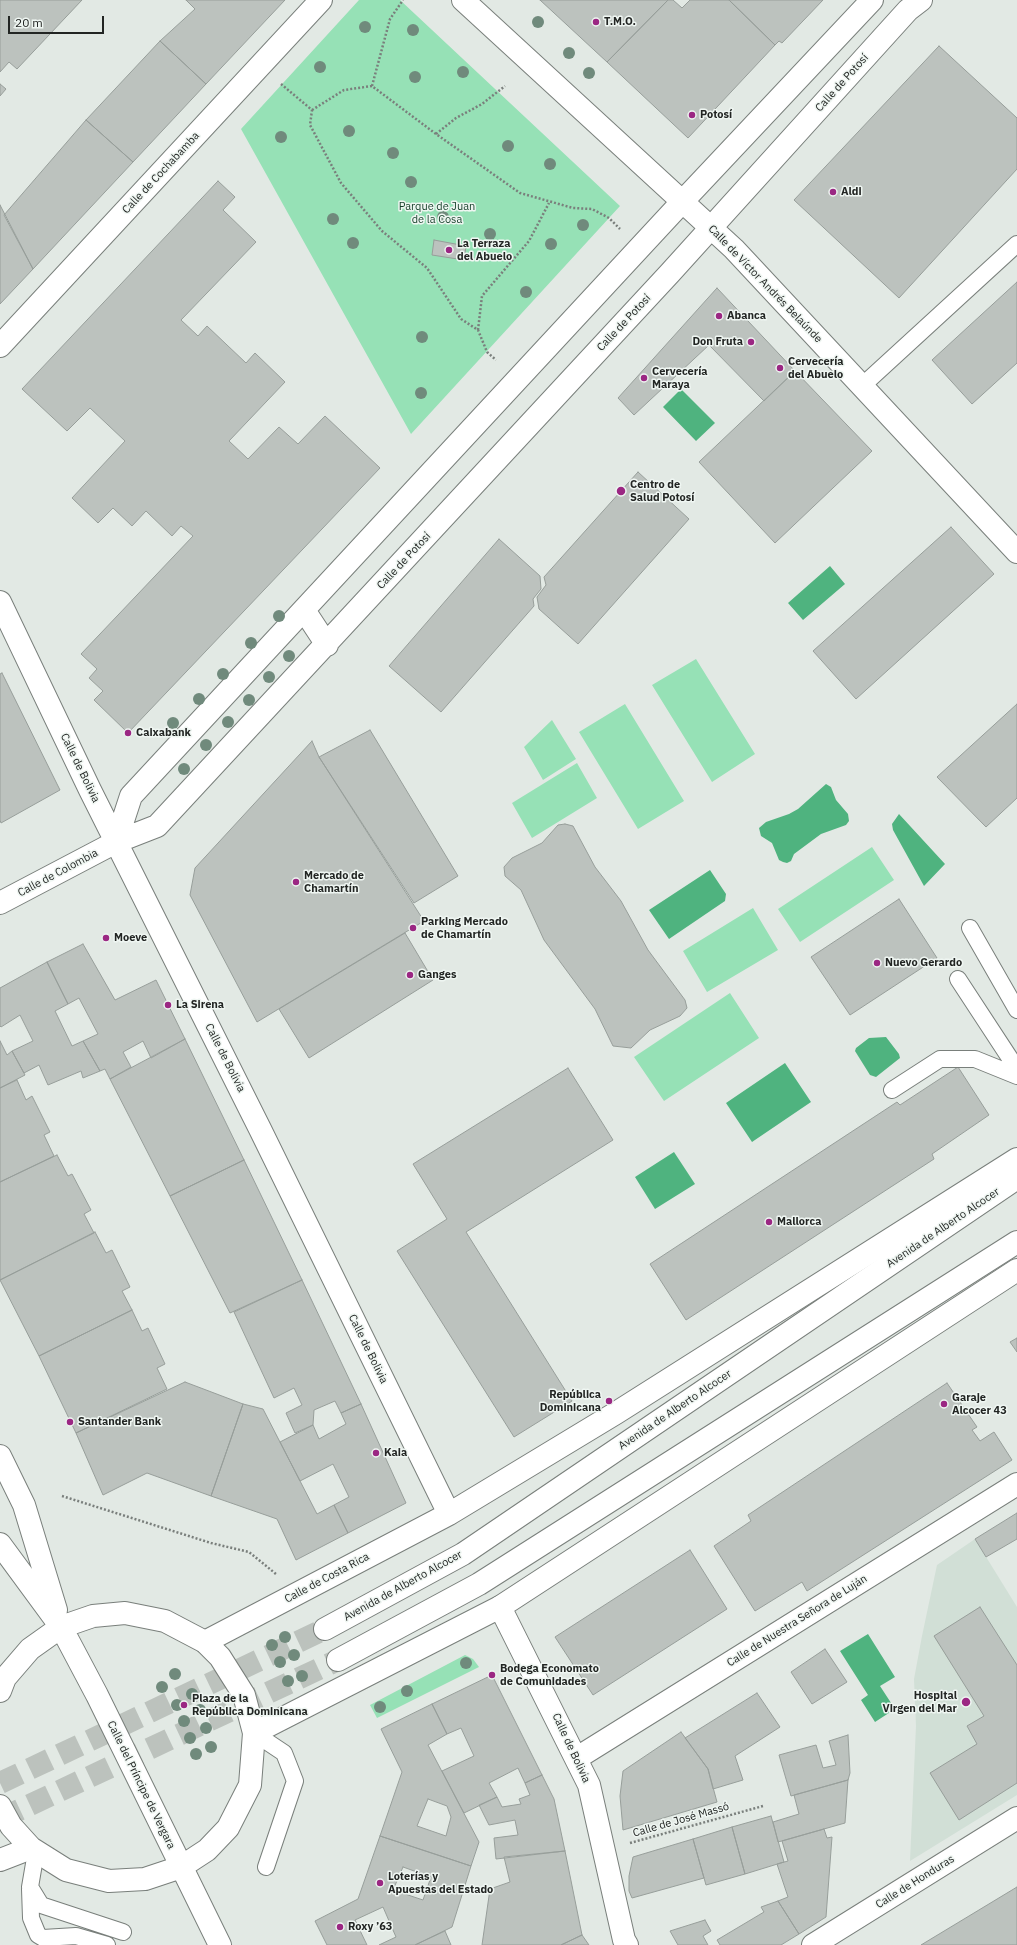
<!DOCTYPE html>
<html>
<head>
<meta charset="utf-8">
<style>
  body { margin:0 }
  #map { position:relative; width:1017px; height:1945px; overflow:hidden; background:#e2e9e4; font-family:"IBM Plex Sans",sans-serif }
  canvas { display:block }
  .scale { position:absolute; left:8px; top:16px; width:96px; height:18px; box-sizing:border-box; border:2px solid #222523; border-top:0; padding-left:5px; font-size:12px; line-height:14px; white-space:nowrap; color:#222523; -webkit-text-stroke:3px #eff6f2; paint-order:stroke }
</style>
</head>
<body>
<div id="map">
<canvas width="1017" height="1945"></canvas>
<div class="scale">20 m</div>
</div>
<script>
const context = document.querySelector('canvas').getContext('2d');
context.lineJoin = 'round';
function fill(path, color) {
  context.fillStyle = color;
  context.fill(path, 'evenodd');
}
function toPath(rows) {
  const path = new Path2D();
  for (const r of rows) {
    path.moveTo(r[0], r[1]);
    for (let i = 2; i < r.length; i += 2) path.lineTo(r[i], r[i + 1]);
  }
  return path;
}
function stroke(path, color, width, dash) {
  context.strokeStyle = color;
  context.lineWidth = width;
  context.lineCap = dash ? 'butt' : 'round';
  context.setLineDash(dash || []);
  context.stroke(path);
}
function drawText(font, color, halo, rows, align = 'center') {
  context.font = font + ' "IBM Plex Sans",sans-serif';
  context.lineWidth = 3;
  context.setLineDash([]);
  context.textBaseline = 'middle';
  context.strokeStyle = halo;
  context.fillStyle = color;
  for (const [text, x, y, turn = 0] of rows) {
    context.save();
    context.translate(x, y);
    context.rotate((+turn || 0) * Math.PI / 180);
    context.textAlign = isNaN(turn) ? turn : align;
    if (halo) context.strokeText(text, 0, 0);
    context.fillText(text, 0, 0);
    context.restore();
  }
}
const built = toPath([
  [975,1539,1017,1607,1017,1795,910,1861,916,1726,914,1679,922,1636,937,1565]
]);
const green = toPath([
  [359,0,400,0,620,206,411,434,241,129],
  [696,659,755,754,712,782,652,685],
  [625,704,684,801,638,829,579,732],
  [552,720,576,759,543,780,524,747],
  [577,763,597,798,532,838,512,803],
  [872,847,894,880,800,942,778,909],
  [753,908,778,950,707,992,683,951],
  [730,993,759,1038,664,1101,634,1057],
  [465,1655,473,1659,479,1667,377,1718,370,1705]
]);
const water = toPath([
  [681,389,715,423,696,441,663,407],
  [830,566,845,584,803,620,788,603],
  [826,784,831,787,836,800,848,814,849,821,846,825,821,834,794,854,791,861,787,863,783,862,779,860,772,843,761,836,759,828,766,822,789,814,798,809],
  [899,814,945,864,924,886,893,830,892,824],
  [710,870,726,894,725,901,669,939,649,910],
  [886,1037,899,1054,900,1058,876,1077,870,1075,855,1051,856,1048,869,1038],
  [785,1063,811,1102,752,1142,726,1103],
  [674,1152,695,1184,655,1209,635,1177],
  [868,1634,895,1677,880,1686,895,1709,875,1722,861,1700,868,1695,840,1651]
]);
const building = toPath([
  [0,0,82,0,17,69,9,62,0,72,0,0],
  [186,0,285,0,206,84,160,41,195,9,186,0],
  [540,0,668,0,607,62,540,0],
  [668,0,673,0,682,8,690,0,729,0,775,45,688,138,607,62,668,0],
  [729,0,823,0,782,43,779,41,775,45,729,0],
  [160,41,206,84,133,162,86,120,160,41],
  [939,46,1017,118,1017,169,899,298,794,200,939,46],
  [0,84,6,89,0,96,0,84],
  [86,120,133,162,33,269,4,215,86,120],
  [218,181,235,197,223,210,256,242,181,320,198,336,207,326,246,363,255,353,285,382,229,441,248,459,279,427,298,444,325,416,380,468,128,733,94,700,103,691,89,678,97,669,81,654,193,536,181,526,172,536,146,511,132,526,113,508,98,523,72,498,125,441,90,408,67,431,22,389,218,181],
  [0,205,33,269,0,304,0,205],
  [434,240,466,246,464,260,432,255,434,240],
  [1017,282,1017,363,972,404,932,360,1017,282],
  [717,288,795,371,764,401,709,345,634,415,618,398,717,288],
  [795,371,872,451,775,543,699,462,795,371],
  [638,472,689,519,578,644,539,609,537,597,546,585,544,577,638,472],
  [951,527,994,574,856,699,813,651,951,527],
  [499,539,540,576,541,589,533,599,534,606,441,712,389,666,499,539],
  [2,673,60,790,1,823,0,820,0,674,2,673],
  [1017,704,1017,798,986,827,937,777,1017,704],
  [370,730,458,876,414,903,319,757,370,730],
  [312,741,319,757,424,921,257,1022,190,895,195,868,312,741],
  [565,824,573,826,595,867,621,901,648,950,685,1000,687,1008,680,1016,650,1030,631,1048,613,1046,595,1009,544,940,521,890,505,876,504,867,512,858,542,843,558,825,565,824],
  [899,899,937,958,850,1015,811,957,899,899],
  [405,933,433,980,309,1058,279,1009,405,933],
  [83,944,115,1000,156,980,185,1039,151,1058,143,1041,123,1052,131,1067,110,1079,105,1069,100,1071,83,1041,98,1034,79,998,68,1004,47,962,83,944],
  [47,962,68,1004,55,1011,72,1046,83,1041,100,1071,83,1078,81,1071,48,1085,39,1065,24,1073,12,1051,33,1041,20,1015,1,1027,0,1026,0,988,47,962],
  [185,1039,244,1160,170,1196,110,1079,185,1039],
  [0,1041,7,1055,12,1051,25,1075,0,1088,0,1041],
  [958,1067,989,1115,932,1154,934,1159,686,1320,650,1264,897,1102,900,1105,958,1067],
  [568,1068,613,1140,466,1232,572,1401,514,1437,397,1251,447,1219,413,1164,568,1068],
  [17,1080,26,1100,32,1096,50,1132,44,1135,54,1156,0,1182,0,1088,17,1080],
  [57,1155,68,1176,72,1174,91,1210,84,1214,94,1233,0,1280,0,1182,57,1155],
  [244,1160,302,1280,230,1313,170,1196,244,1160],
  [95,1232,106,1253,112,1250,130,1287,122,1291,132,1310,39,1356,0,1280,95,1232],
  [302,1280,361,1404,341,1413,335,1401,314,1410,313,1425,295,1433,286,1413,302,1405,294,1388,274,1398,234,1312,302,1280],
  [132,1310,142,1331,148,1328,165,1364,157,1368,167,1389,76,1433,39,1356,132,1310],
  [1017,1338,1017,1352,1010,1342,1017,1338],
  [185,1382,243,1404,211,1496,147,1473,103,1495,76,1433,185,1382],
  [947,1383,977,1427,972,1430,980,1441,994,1432,1012,1460,807,1591,802,1582,755,1611,714,1546,751,1521,748,1515,947,1383],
  [243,1404,263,1409,317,1514,334,1505,348,1533,296,1560,277,1519,211,1496,243,1404],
  [361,1404,406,1503,348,1533,334,1505,349,1497,333,1464,300,1481,280,1442,313,1425,319,1439,346,1424,341,1413,361,1404],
  [1017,1513,1017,1539,986,1557,975,1539,1017,1513],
  [690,1550,727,1609,593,1695,555,1637,690,1550],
  [980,1607,1017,1665,1017,1783,959,1820,930,1773,977,1744,967,1726,984,1716,934,1636,980,1607],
  [825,1649,847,1682,812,1704,791,1672,825,1649],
  [492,1675,542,1775,525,1783,518,1768,489,1783,497,1797,464,1813,442,1771,474,1756,461,1728,447,1734,432,1704,492,1675],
  [757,1693,780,1727,735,1756,743,1780,713,1789,708,1769,685,1738,757,1693],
  [432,1704,447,1734,428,1745,479,1842,471,1866,380,1836,402,1772,381,1729,432,1704],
  [428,1799,447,1806,451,1817,446,1836,417,1826,428,1799],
  [681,1732,708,1769,717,1802,623,1830,620,1796,623,1771,681,1732],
  [848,1735,850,1773,848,1780,791,1796,779,1755,816,1745,823,1768,836,1765,829,1741,848,1735],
  [542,1775,554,1799,565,1851,496,1859,494,1838,518,1835,515,1820,489,1825,479,1805,497,1797,502,1807,521,1804,519,1799,530,1795,525,1783,542,1775],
  [848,1780,845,1823,778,1842,773,1822,799,1814,794,1795,848,1780],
  [771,1816,784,1862,745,1874,732,1827,771,1816],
  [732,1827,745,1874,706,1885,693,1839,732,1827],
  [824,1829,827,1838,832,1837,826,1917,799,1934,778,1901,788,1897,777,1864,788,1861,782,1841,824,1829],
  [380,1836,471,1866,452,1927,415,1945,379,1945,396,1937,383,1907,355,1920,367,1945,327,1945,315,1921,358,1899,380,1836],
  [403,1867,431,1877,423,1900,393,1890,403,1867],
  [693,1839,704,1878,632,1898,629,1891,629,1876,633,1857,693,1839],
  [565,1851,582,1935,561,1945,482,1945,490,1889,510,1882,504,1857,565,1851],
  [1017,1887,1017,1945,921,1945,1017,1887],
  [778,1901,799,1934,781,1945,720,1945,717,1940,764,1912,761,1907,778,1901],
  [705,1920,711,1931,703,1936,708,1945,678,1945,670,1931,705,1920],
  [445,1931,451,1945,415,1945,445,1931],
  [582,1935,589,1945,561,1945,582,1935]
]);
const secondaryTunnel = toPath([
  [0,1783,325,1629],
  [0,1819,338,1660]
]);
const path = toPath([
  [281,84,312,110,310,125,341,183,382,231,427,268,461,319,478,330,487,352,496,360],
  [372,86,390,19,403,0],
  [312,110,344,90,372,86,436,134,520,193,573,208,592,209,609,218,620,229],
  [436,134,456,118,482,104,505,86],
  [478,330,482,296,529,241,549,203],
  [62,1496,211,1543,249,1552,276,1574],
  [630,1843,763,1806]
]);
const lane = toPath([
  [862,386,1017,244],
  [970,928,1017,1010],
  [958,979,1017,1069],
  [892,1090,940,1059,975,1059,1017,1076],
  [254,1733,284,1753,295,1781,266,1867],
  [36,1852,30,1887,41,1905,123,1932],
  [30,1889,31,1918,38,1935,43,1938,76,1936,107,1945]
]);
const street = toPath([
  [463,0,734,249,1017,552],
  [0,346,321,0],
  [0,602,90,790,260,1129,449,1514],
  [304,610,327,645],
  [116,842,131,796,682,202,872,0],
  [0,903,116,842,157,826,670,273,908,10,921,0],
  [205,1642,449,1514,616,1413,1017,1159],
  [577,1758,1017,1484],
  [627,1945,624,1940,589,1785,500,1607,1017,1270],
  [813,1945,1017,1818]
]);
const secondary = toPath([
  [0,1456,24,1505,56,1610],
  [0,1544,61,1627,97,1695,220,1945],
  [325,1629,463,1554,1017,1178],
  [338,1660,479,1584,1017,1242],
  [0,1691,5,1678,30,1649,61,1627,93,1616,125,1613,165,1621,205,1642,220,1657,244,1695,254,1733,250,1785,228,1828,207,1850,181,1867,145,1879,109,1881,66,1870,31,1848,11,1826,0,1806],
  [254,1733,500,1607],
  [0,1860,31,1848]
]);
const trees = [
  [538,22],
  [365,27],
  [413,30],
  [569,53],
  [320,67],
  [463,72],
  [589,73],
  [415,77],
  [349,131],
  [281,137],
  [508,146],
  [393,153],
  [550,164],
  [411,182],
  [443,217],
  [333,219],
  [583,225],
  [490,234],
  [353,243],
  [551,244],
  [526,292],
  [422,337],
  [421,393],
  [279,616],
  [251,643],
  [289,656],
  [223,674],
  [269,677],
  [199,699],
  [249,700],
  [228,722],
  [173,723],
  [206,745],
  [184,769],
  [285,1637],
  [272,1645],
  [294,1655],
  [280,1662],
  [466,1663],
  [175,1674],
  [302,1676],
  [288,1681],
  [162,1687],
  [407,1691],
  [192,1694],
  [177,1705],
  [380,1707],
  [200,1710],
  [184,1721],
  [206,1728],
  [190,1738],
  [211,1747],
  [196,1754]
];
const markers = [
  [596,22,4,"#9b2783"],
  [692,115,4,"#9b2783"],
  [833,192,4,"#9b2783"],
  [449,250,4,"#9b2783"],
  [719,316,4,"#9b2783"],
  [751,342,4,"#9b2783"],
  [780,368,4,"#9b2783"],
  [644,378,4,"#9b2783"],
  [621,491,5,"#9b2783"],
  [128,733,4,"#9b2783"],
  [296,882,4,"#9b2783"],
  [413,928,4,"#9b2783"],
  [106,938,4,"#9b2783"],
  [877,963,4,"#9b2783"],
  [410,975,4,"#9b2783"],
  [168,1005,4,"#9b2783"],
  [769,1222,4,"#9b2783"],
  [609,1401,4,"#9b2783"],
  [944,1404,4,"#9b2783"],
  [70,1422,4,"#9b2783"],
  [376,1453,4,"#9b2783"],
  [492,1675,4,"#9b2783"],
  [966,1702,5,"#9b2783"],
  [184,1705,4,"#9b2783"],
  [380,1883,4,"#9b2783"],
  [340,1927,4,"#9b2783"]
];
const poiNames = [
  ["T.M.O.",604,22],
  ["Potosí",700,115],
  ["Aldi",841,192],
  ["La Terraza",457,244],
  ["del Abuelo",457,257],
  ["Abanca",727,316],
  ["Don Fruta",743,342,"right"],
  ["Cervecería",788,362],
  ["del Abuelo",788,375],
  ["Cervecería",652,372],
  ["Maraya",652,385],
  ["Centro de",630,485],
  ["Salud Potosí",630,498],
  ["Caixabank",136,733],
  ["Mercado de",304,876],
  ["Chamartín",304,889],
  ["Parking Mercado",421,922],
  ["de Chamartín",421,935],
  ["Moeve",114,938],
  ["Nuevo Gerardo",885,963],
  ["Ganges",418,975],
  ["La Sirena",176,1005],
  ["Mallorca",777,1222],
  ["República",601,1395,"right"],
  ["Dominicana",601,1408,"right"],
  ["Garaje",952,1398],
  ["Alcocer 43",952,1411],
  ["Santander Bank",78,1422],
  ["Kaia",384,1453],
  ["Bodega Economato",500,1669],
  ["de Comunidades",500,1682],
  ["Hospital",957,1696,"right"],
  ["Virgen del Mar",957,1709,"right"],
  ["Plaza de la",192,1699],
  ["República Dominicana",192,1712],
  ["Loterías y",388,1877],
  ["Apuestas del Estado",388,1890],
  ["Roxy ’63",348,1927]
];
const streetNames = [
  ["Calle de Potosí",842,83,-48],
  ["Calle de Cochabamba",161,173,-47],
  ["Calle de Víctor Andrés Belaúnde",765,284,46],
  ["Calle de Potosí",624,323,-47],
  ["Calle de Potosí",404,561,-47],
  ["Calle de Bolivia",80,768,64],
  ["Calle de Colombia",58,873,-28],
  ["Calle de Bolivia",225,1058,63],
  ["Avenida de Alberto Alcocer",943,1228,-34],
  ["Calle de Bolivia",368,1349,64],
  ["Avenida de Alberto Alcocer",675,1410,-34],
  ["Calle de Costa Rica",327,1578,-28],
  ["Avenida de Alberto Alcocer",403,1586,-29],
  ["Calle de Nuestra Señora de Luján",797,1621,-32],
  ["Calle de Bolivia",571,1748,65],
  ["Calle del Príncipe de Vergara",141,1785,64],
  ["Calle de José Massó",681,1820,-16],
  ["Calle de Honduras",915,1882,-32]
];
const parkNames = [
  ["Parque de Juan",437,207],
  ["de la Cosa",437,220]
];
fill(built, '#d1dfd6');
fill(green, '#96e1b6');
fill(water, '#4fb37f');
fill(building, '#bcc2be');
stroke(building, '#979e9a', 1);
stroke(secondaryTunnel, '#bcc2bd', 22, [22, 11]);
stroke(lane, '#797f7b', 18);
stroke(street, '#797f7b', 24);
stroke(secondary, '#797f7b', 24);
stroke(path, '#7a7f7c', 2.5, [2, 2]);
stroke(lane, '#fff', 16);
stroke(street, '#fff', 22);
stroke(secondary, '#fff', 22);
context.fillStyle = '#708a7c';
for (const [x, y] of trees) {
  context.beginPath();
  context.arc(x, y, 6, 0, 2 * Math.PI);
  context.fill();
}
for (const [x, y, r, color] of markers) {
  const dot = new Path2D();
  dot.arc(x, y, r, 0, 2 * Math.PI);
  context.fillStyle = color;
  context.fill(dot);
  stroke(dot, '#eff6f2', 1.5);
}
drawText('bold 11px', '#222523', '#eff6f2', poiNames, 'left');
drawText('11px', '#222523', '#eff6f2', streetNames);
drawText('11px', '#133d27', '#eff6f2', parkNames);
</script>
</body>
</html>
